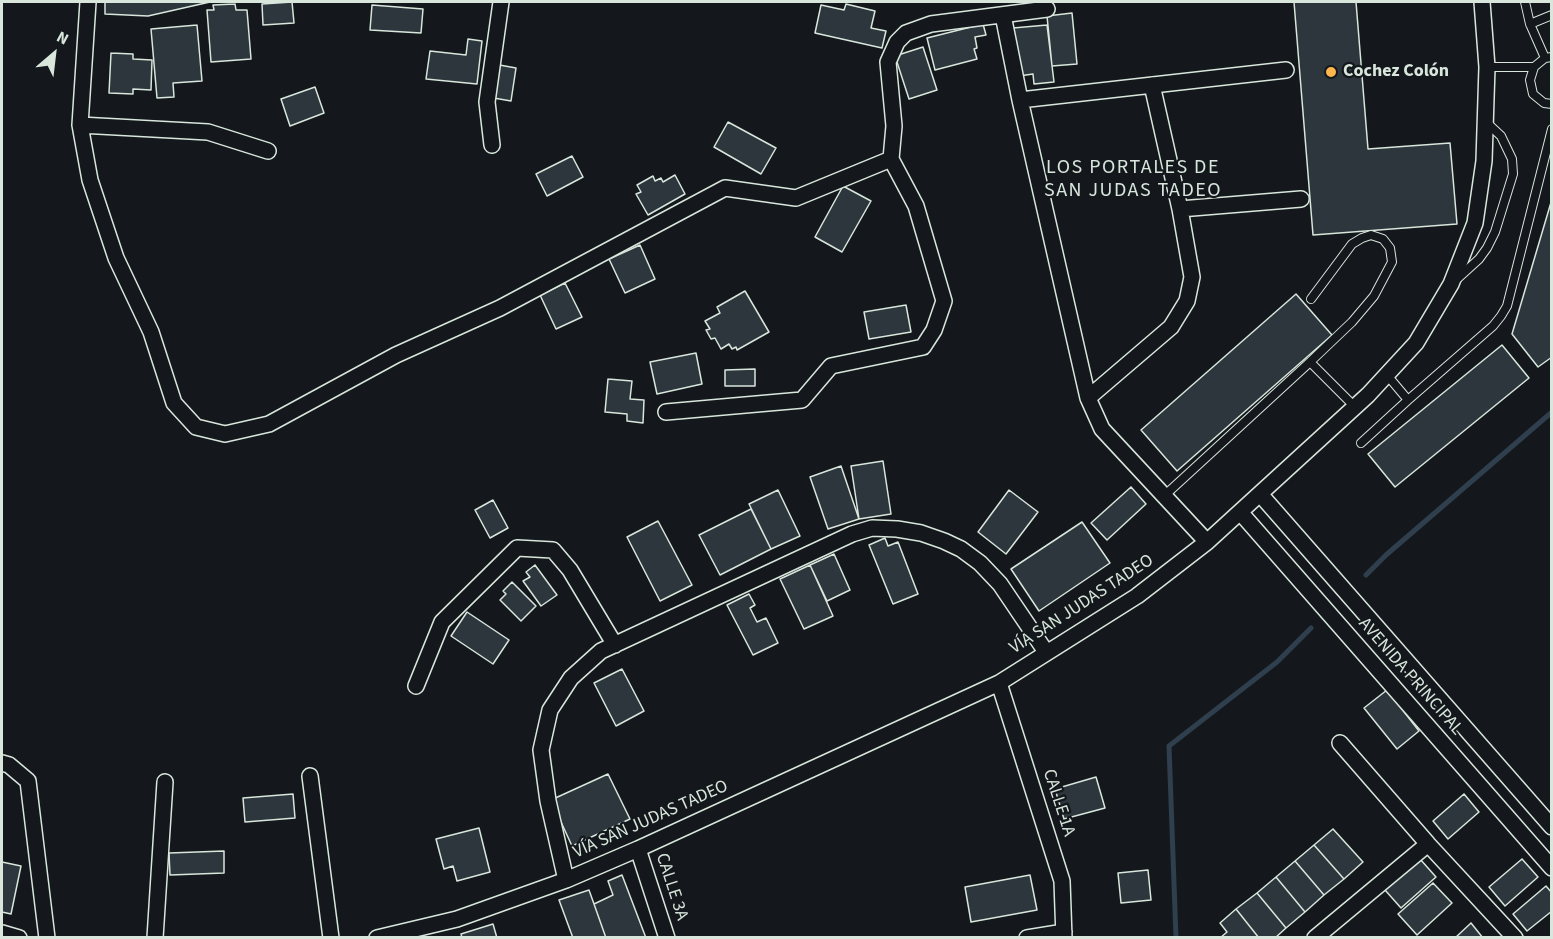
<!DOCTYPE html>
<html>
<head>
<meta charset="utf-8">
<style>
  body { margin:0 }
  #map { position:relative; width:1553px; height:939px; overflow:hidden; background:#14181c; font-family:"Source Sans 3",sans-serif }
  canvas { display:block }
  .frame { position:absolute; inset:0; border:3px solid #d8e6dc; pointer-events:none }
  .north { position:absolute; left:24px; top:24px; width:60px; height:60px; -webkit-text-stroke:4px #14181c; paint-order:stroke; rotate:28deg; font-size:16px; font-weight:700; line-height:24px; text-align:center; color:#d8e6dc }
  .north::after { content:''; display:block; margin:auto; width:21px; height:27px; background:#d8e6dc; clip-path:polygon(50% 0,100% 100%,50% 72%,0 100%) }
</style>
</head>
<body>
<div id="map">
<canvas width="1553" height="939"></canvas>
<div class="frame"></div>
<div class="north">N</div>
</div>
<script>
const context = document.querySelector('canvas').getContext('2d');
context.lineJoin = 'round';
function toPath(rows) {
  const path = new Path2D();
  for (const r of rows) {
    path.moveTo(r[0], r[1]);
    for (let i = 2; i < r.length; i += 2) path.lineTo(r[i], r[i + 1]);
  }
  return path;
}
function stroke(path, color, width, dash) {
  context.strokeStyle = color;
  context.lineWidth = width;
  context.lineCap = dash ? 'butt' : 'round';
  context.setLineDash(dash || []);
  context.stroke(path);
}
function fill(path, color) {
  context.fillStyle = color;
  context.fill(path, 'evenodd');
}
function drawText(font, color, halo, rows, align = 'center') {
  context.font = font + ' "Source Sans 3",sans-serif';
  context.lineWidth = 4.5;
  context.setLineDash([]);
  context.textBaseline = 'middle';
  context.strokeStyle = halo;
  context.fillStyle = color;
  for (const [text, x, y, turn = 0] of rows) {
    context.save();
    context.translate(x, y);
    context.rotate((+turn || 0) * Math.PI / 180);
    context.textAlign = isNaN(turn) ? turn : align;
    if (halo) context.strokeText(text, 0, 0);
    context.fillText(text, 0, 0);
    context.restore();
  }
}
const stream = toPath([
  [1366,575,1386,555,1552,412],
  [1176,938,1169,746,1277,662,1311,628]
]);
const building = toPath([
  [105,2,210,2,148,16,105,14,105,2],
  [292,2,294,23,263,25,262,4,292,2],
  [1294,2,1356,2,1368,149,1450,143,1457,224,1313,235,1294,2],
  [235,4,236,10,247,10,251,59,211,62,207,10,214,10,213,5,235,4],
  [846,4,875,11,871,28,886,31,882,48,815,33,821,5,844,10,846,4],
  [372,5,423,9,421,33,370,30,372,5],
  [1072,13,1077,64,1052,66,1047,16,1072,13],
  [983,24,986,35,975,37,977,48,974,49,977,59,935,70,927,38,983,24],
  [197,25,202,81,173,83,174,97,157,98,151,29,197,25],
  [1047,25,1054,82,1034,84,1033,74,1019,76,1013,28,1047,25],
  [468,39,482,41,477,84,426,79,430,51,466,55,468,39],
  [923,47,937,90,909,99,895,56,923,47],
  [111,53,133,54,133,59,152,60,151,90,133,89,133,94,109,93,111,53],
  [494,64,516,68,511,101,488,97,494,64],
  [315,87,324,113,290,126,281,99,315,87],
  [728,122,776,148,761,174,714,147,728,122],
  [572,156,583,177,547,196,536,174,572,156],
  [675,175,685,194,648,215,636,194,641,192,637,185,653,176,655,181,661,178,663,182,675,175],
  [843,186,871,201,842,252,815,237,843,186],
  [1552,199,1552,357,1538,367,1512,334,1552,199],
  [640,245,655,279,625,293,609,259,640,245],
  [565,283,582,317,556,329,540,295,565,283],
  [745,291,769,332,737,350,736,347,732,349,729,344,721,349,715,338,711,339,706,330,710,329,705,321,720,313,717,307,745,291],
  [1296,294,1332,335,1177,471,1141,430,1296,294],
  [906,305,911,332,869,339,864,312,906,305],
  [1502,345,1529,378,1395,487,1368,454,1502,345],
  [696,353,702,384,657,394,650,362,696,353],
  [755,369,755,386,725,386,725,370,755,369],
  [608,379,632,381,630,399,644,400,643,423,627,421,627,414,605,412,608,379],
  [883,461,891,514,859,519,851,466,883,461],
  [841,466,859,519,828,529,810,477,841,466],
  [1131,487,1146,504,1107,540,1091,523,1131,487],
  [778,490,800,536,771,549,749,504,778,490],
  [1009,490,1038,512,1006,554,978,532,1009,490],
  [493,500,508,528,490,538,475,510,493,500],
  [751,509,771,549,720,575,699,535,751,509],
  [658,521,692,585,660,601,627,537,658,521],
  [1082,522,1110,563,1039,611,1011,569,1082,522],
  [885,538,888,546,898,542,918,594,893,604,869,545,885,538],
  [834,554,850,590,827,601,810,565,834,554],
  [535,565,557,595,541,606,523,581,530,577,526,572,535,565],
  [810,565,833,616,804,629,780,579,810,565],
  [512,582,536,606,521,621,500,600,506,594,503,591,512,582],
  [749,594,755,605,750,608,757,622,766,618,778,643,753,655,727,605,749,594],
  [467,612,509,640,493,664,451,636,467,612],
  [622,669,644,711,616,726,594,683,622,669],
  [1387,690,1419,731,1397,749,1364,708,1387,690],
  [608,774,630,819,572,846,551,800,608,774],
  [1096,777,1105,808,1064,819,1055,789,1096,777],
  [293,794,295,818,245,822,243,798,293,794],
  [1464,794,1479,812,1448,839,1433,821,1464,794],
  [479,828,490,872,457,881,453,866,444,869,436,839,479,828],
  [1333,829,1363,862,1344,879,1314,845,1333,829],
  [1314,845,1344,879,1324,895,1295,861,1314,845],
  [224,851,224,873,170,875,169,853,224,851],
  [1420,859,1436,877,1401,908,1385,890,1420,859],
  [1522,859,1538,877,1505,906,1489,887,1522,859],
  [1295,861,1324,895,1305,912,1276,877,1295,861],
  [2,862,21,866,11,914,2,912,2,862],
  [1148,870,1151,900,1121,903,1118,873,1148,870],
  [622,875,646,938,606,938,594,904,613,895,608,881,622,875],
  [1030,875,1037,910,971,922,965,887,1030,875],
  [1276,877,1305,912,1286,928,1257,893,1276,877],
  [1433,883,1452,903,1417,935,1398,914,1433,883],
  [1546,886,1552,893,1552,911,1527,931,1513,914,1546,886],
  [589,890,594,904,606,938,573,938,559,900,589,890],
  [1257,893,1286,928,1275,938,1259,938,1236,909,1257,893],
  [1236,909,1259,938,1220,938,1227,932,1220,923,1236,909],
  [1471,923,1483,938,1455,938,1471,923],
  [493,924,497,938,462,938,461,934,493,924]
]);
const service = toPath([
  [1525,2,1530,24,1552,15],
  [1530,24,1545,58],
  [1552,57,1545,58,1534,67,1530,80,1533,94,1544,103,1552,104],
  [1487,67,1534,67],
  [1457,279,1479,259,1487,248,1495,232,1513,174,1512,159,1501,136,1486,122],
  [1310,362,1352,322,1374,296,1392,262,1390,248,1383,239,1371,235,1362,238,1352,244,1311,299],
  [1387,375,1408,400,1493,326,1501,316,1507,306,1552,129],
  [1361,443,1408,400],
  [1164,496,1310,362,1355,407]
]);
const minor = toPath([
  [88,2,80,125,90,180,116,258,151,332,174,403,196,427,225,434,269,424,396,355,500,308,725,188,796,198,891,159,894,126,888,62,897,42,906,33,931,24,1047,9],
  [1003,15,1020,100,1088,398,1102,429,1207,542],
  [1020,100,1286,70],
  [80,125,208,132,268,151],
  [492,145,487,102,501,2],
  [1180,209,1301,199],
  [1088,398,1171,327,1187,301,1192,277,1180,209,1152,85],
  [666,412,802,400,831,366,923,347,934,330,944,301,916,206,891,159],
  [1260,494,1552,827],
  [1240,512,1552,868],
  [999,683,1062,881,1064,938],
  [416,686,442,622,517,548,553,550,570,570,615,645],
  [1340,743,1428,844,1515,938],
  [2,763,9,765,28,781,47,938],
  [310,776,331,938],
  [638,849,667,938],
  [566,880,548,801,541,750,550,710,571,678,601,651,852,534,872,528,897,529,921,533,944,541,961,549,980,563,1000,584,1046,652],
  [2,933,19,938],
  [155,938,165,782],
  [377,938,457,919,566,880,638,849,999,683,1137,596,1207,542,1368,395,1416,343,1451,284,1475,223,1484,161,1487,67,1482,2],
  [1027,938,1064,932],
  [1315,938,1428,844]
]);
const markers = [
  [1331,72,6,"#ffb74d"]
];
const poiNames = [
  ["Cochez Colón",1343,72]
];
const streetNames = [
  ["VÍA SAN JUDAS TADEO",1082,605,-33],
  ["AVENIDA PRINCIPAL",1410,677,49],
  ["CALLE 1A",1058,803,72],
  ["VÍA SAN JUDAS TADEO",651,820,-24],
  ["CALLE 3A",671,887,72]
];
const neighbourhoodNames = [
  ["LOS PORTALES DE",1133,169],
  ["SAN JUDAS TADEO",1133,192]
];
stroke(stream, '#2f3f4d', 5);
fill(building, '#2c363c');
stroke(building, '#d8e6dc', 1.5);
stroke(service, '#d8e6dc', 10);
stroke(minor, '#d8e6dc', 18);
stroke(service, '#14181c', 8);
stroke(minor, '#14181c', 15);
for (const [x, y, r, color] of markers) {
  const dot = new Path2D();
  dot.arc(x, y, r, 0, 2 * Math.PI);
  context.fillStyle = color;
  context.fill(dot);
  stroke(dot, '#14181c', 2);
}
drawText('bold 18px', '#d8e6dc', '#14181c', poiNames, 'left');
drawText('18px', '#d8e6dc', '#14181c', streetNames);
context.letterSpacing = '1.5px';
drawText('20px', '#d8e6dc', '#14181c', neighbourhoodNames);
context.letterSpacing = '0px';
</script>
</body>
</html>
